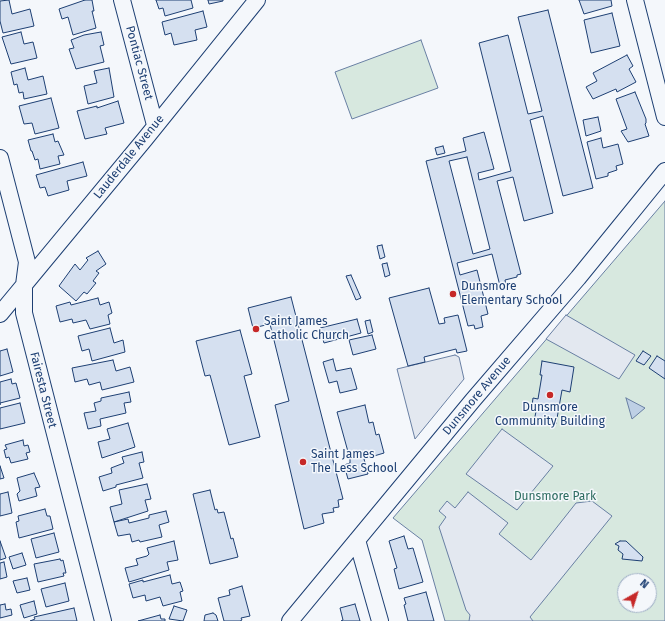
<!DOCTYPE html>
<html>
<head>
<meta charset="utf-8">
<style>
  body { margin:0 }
  #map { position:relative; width:665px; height:621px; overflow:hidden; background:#f4f7fb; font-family:"Fira Sans",sans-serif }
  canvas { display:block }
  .north { position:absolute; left:617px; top:573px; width:40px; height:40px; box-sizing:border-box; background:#f4f7fb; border:1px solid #9eadc5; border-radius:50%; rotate:39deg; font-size:11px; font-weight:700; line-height:16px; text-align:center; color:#1d3f73 }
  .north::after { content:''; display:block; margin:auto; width:14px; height:18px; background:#c62828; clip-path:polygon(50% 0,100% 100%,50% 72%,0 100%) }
</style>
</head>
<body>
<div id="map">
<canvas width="665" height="621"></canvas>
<div class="north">N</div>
</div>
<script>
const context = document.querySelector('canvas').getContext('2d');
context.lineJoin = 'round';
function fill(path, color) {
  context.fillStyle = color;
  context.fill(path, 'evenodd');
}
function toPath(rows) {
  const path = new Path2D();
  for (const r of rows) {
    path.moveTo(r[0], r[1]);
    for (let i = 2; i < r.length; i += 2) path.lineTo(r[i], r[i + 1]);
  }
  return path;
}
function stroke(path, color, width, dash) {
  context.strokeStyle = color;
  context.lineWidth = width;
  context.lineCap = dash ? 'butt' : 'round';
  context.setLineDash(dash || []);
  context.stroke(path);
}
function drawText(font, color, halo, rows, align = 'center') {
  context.font = font + ' "Fira Sans",sans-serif';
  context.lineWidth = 3;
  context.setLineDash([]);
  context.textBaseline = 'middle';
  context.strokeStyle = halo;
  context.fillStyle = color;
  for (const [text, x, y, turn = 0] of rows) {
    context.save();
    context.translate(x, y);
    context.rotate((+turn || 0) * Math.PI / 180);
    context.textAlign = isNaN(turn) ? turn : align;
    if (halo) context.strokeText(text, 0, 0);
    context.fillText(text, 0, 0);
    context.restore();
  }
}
const green = toPath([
  [421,40,438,88,352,119,335,72,421,40],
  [665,201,665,621,445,621,422,540,393,518,665,201],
  [625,581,649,581,649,605,625,605,625,581]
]);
const parking = toPath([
  [566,315,635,355,619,379,546,339,566,315],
  [455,355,459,357,464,379,415,439,397,369,455,355],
  [502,429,553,466,517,510,466,474,502,429],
  [468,492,508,523,499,534,531,560,576,503,592,501,612,516,530,617,533,621,469,621,470,615,466,610,439,527,446,517,439,511,447,501,455,508,468,492]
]);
const water = toPath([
  [626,398,645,408,632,419,626,398]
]);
const building = toPath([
  [9,0,12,14,30,9,34,26,3,33,0,21,0,1,9,0],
  [85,0,92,0,94,11,92,11,96,28,73,35,68,17,62,19,59,9,85,0],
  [156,0,191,0,193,8,165,16,163,8,159,9,156,0],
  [208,0,223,0,223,1,209,4,208,0],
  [579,0,611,0,612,6,584,14,579,0],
  [548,10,593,188,563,196,543,116,530,120,553,213,524,221,513,177,497,181,521,274,517,275,517,277,505,280,506,285,500,286,492,254,457,263,460,275,477,270,488,314,481,316,483,327,475,329,474,325,468,326,426,161,466,151,463,138,484,132,494,169,478,173,479,180,511,171,479,43,508,35,528,114,542,111,518,17,548,10],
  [467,157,490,249,473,254,449,161,467,157],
  [203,11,207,27,195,30,197,40,174,45,171,33,165,35,162,22,203,11],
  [612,13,620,46,591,53,584,20,612,13],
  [21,32,24,44,33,42,37,58,11,64,2,37,21,32],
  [101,32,104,45,100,46,104,62,76,69,69,49,74,48,71,40,84,35,101,32],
  [627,55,633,66,629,69,636,82,617,92,616,89,593,99,586,87,597,81,593,73,627,55],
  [25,68,28,80,43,76,47,94,24,99,23,92,19,93,17,84,14,85,11,72,25,68],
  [109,68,114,97,88,104,84,86,97,83,94,71,109,68],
  [635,92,646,119,646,123,645,124,649,136,628,142,621,131,627,129,616,99,635,92],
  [51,98,59,128,35,134,32,123,24,124,19,106,51,98],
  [118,101,124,123,105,128,107,134,85,139,77,111,97,106,97,108,118,101],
  [598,117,601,131,586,136,583,120,598,117],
  [53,134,55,142,58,141,64,155,58,156,60,164,40,169,38,159,35,160,32,151,31,151,28,140,53,134],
  [601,138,603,148,618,144,623,164,616,166,617,170,608,173,608,176,596,179,587,142,601,138],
  [443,146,445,153,437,155,435,148,443,146],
  [83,162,87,176,67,181,69,190,48,196,45,187,40,188,36,175,83,162],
  [382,245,385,257,380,259,377,246,382,245],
  [98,251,106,264,96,271,99,273,93,281,96,283,87,294,84,292,76,301,59,286,75,264,80,270,88,260,86,258,98,251],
  [387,263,390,275,385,277,382,264,387,263],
  [351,275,361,298,356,300,346,276,351,275],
  [429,288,439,324,445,323,444,318,458,315,467,351,457,353,456,349,424,357,425,362,408,366,389,298,429,288],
  [291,297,343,499,338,500,339,507,333,508,334,512,322,514,324,523,304,529,275,405,289,401,270,324,253,328,248,308,291,297],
  [98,298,100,305,109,302,112,313,108,315,110,324,90,329,86,320,73,323,72,319,60,322,56,306,70,302,71,305,98,298],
  [357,319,361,333,324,343,320,328,357,319],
  [370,320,373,332,368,334,365,321,370,320],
  [110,328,114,343,123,340,125,352,92,361,89,349,82,351,78,336,110,328],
  [240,330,252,374,244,376,260,437,229,445,210,375,205,376,196,341,240,330],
  [372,335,376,349,353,355,349,340,372,335],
  [7,349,13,372,0,376,0,351,7,349],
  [643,351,651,356,644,365,636,361,643,351],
  [657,356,665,361,665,379,649,368,657,356],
  [333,359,336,371,351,368,357,389,340,393,337,381,329,383,323,362,333,359],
  [113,360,116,371,130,367,134,382,102,390,100,382,89,385,87,379,75,382,72,368,113,360],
  [542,361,574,367,570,392,562,390,556,424,534,421,537,407,532,406,533,398,538,399,542,375,540,375,542,361],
  [11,379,12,384,16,383,20,398,0,403,0,405,0,382,11,379],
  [129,392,131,402,124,403,126,413,100,419,101,426,88,429,84,413,96,411,94,403,101,401,101,398,129,392],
  [20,403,25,423,0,429,0,408,20,403],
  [365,405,369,423,373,422,376,435,379,434,384,453,364,459,368,474,348,479,344,465,350,463,350,459,337,412,365,405],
  [128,423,135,447,102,458,98,442,110,439,107,429,128,423],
  [23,440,24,446,28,445,30,452,26,453,28,459,11,463,9,457,6,458,4,450,7,449,5,445,23,440],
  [142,452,144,462,139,463,143,478,116,485,116,487,103,491,99,477,112,473,111,468,124,463,122,457,142,452],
  [0,466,4,478,0,479,0,466],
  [34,473,40,487,35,488,37,496,19,501,17,494,20,491,17,478,34,473],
  [147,484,151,499,145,500,148,511,114,522,110,507,122,504,119,490,147,484],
  [210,490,215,510,217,509,218,513,224,512,231,539,233,538,238,557,210,564,193,494,210,490],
  [8,492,12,513,0,516,0,494,8,492],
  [45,509,47,516,50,516,53,529,19,538,16,522,19,521,18,516,45,509],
  [166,511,169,522,159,525,162,537,140,542,139,540,132,542,130,534,118,536,114,522,128,519,129,523,149,518,149,515,166,511],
  [54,533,59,552,36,558,31,539,54,533],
  [404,536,408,549,413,548,423,582,399,589,394,569,397,568,389,541,404,536],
  [0,541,6,558,0,560,0,541],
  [174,541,178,560,167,562,169,570,129,582,125,568,138,565,136,559,147,556,149,554,147,548,174,541],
  [620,541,626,541,643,557,642,561,622,559,623,554,618,550,619,546,615,544,620,541],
  [22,553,26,565,13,569,9,557,22,553],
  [60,559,61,561,63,560,66,573,63,573,64,576,38,582,34,564,60,559],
  [4,562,7,577,0,579,0,563,4,562],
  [170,575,172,584,180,582,183,591,180,592,182,601,163,606,160,597,146,601,145,595,133,598,129,584,143,580,143,582,170,575],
  [27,578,30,590,17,593,13,581,27,578],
  [65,583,69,601,46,607,41,589,65,583],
  [242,586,250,616,241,618,242,620,240,621,224,621,218,598,230,595,229,590,242,586],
  [426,592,434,621,408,621,404,605,406,604,404,598,426,592],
  [34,601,37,614,24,618,20,605,34,601],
  [5,604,6,610,11,609,12,615,0,618,0,605,5,604],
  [355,604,360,621,341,621,343,620,340,608,355,604],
  [174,606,187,610,183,621,169,619,174,606],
  [74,608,77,621,30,621,35,619,34,617,74,608],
  [213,613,216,615,218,621,204,621,205,615,213,613],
  [160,615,161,619,165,619,165,621,138,621,160,615]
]);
const minor = toPath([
  [122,0,155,125],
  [635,0,665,117],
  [0,158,27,262,24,285,24,313,103,621],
  [0,314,145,139,257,0],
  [357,540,380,621],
  [290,621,473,400,578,278,665,171]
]);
const markers = [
  [453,294,4,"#c62828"],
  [256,329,4,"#c62828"],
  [550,395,4,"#c62828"],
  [303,462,4,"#c62828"]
];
const streetNames = [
  ["Pontiac Street",139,63,75],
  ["Lauderdale Avenue",129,157,-51],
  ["Fairesta Street",43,390,76],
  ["Dunsmore Avenue",477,396,-50]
];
const poiNames = [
  ["Dunsmore",461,287],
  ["Elementary School",461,301],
  ["Saint James",264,322],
  ["Catholic Church",264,336],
  ["Dunsmore",550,408,"center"],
  ["Community Building",550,422,"center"],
  ["Saint James",311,455],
  ["The Less School",311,469]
];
const parkNames = [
  ["Dunsmore Park",555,497]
];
fill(green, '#d7e8df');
stroke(green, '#687fa3', 1);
fill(parking, '#e3e8f0');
stroke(parking, '#687fa3', 1);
fill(water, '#bed0e5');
stroke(water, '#687fa3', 1);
fill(building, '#d5e0f0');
stroke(building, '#1d3f73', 1);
stroke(minor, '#1d3f73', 18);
stroke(minor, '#f4f7fb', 16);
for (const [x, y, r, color] of markers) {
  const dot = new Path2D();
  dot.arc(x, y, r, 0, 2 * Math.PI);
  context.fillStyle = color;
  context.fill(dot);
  stroke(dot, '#f4f7fb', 1.5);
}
drawText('12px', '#1d3f73', '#f4f7fb', streetNames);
drawText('12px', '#1d3f73', '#f4f7fb', poiNames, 'left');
drawText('12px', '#2c6c60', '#f4f7fb', parkNames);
</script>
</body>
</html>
